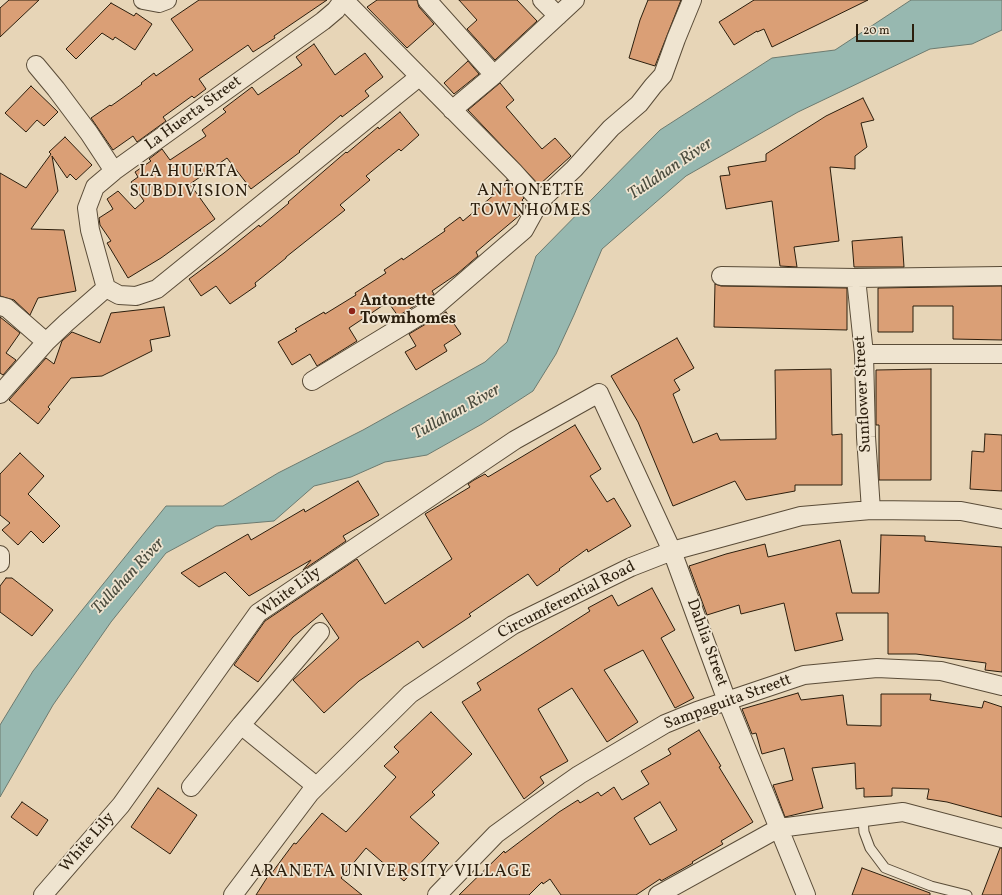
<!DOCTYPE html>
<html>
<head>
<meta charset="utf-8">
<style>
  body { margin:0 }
  #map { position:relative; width:1002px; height:895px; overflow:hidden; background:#e7d5b7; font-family:Vollkorn,serif }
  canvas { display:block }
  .scale { position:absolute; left:856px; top:24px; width:58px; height:18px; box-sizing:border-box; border:2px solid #2b1e0d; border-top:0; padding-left:5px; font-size:12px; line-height:14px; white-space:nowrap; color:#2b1e0d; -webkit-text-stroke:3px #efe4d0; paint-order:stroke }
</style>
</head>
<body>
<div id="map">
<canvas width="1002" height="895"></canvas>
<div class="scale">20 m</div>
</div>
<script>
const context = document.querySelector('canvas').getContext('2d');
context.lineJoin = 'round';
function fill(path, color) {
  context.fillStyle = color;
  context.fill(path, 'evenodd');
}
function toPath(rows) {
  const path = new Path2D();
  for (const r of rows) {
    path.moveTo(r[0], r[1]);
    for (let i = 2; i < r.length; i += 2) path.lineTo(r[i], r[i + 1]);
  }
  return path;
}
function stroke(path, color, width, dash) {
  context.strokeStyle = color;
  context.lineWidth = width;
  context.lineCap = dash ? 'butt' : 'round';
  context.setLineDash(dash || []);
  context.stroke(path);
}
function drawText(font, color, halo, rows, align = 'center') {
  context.font = font + ' Vollkorn,serif';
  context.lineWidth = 3.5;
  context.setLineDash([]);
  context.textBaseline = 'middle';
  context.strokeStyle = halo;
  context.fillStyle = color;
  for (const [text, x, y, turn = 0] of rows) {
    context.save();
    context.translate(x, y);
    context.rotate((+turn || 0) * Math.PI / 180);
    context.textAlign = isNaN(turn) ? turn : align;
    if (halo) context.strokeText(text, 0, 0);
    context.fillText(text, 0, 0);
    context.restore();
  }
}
const water = toPath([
  [911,0,1002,0,1002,30,972,44,930,49,798,112,686,176,602,249,574,315,556,354,533,391,482,424,427,455,385,462,351,477,314,486,274,521,216,526,166,553,111,622,53,705,0,797,0,725,33,671,166,506,223,506,278,473,363,430,485,362,507,342,536,256,660,130,772,58,835,50,911,0]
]);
const building = toPath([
  [9,0,39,0,0,37,0,8,9,0],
  [199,0,327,0,274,36,275,38,253,52,248,45,199,79,206,89,194,98,192,96,163,117,166,121,137,142,133,136,113,150,91,118,110,105,111,106,142,84,141,83,154,73,156,76,193,50,171,19,199,0],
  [377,0,417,0,419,7,434,24,407,48,367,7,377,0],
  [459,0,517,0,537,21,495,60,467,29,477,20,459,0],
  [648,0,681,0,655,66,629,58,640,20,648,0],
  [754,0,868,0,772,47,764,29,757,32,757,31,734,45,719,22,754,0],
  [111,3,134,16,136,13,152,24,135,50,115,37,113,40,102,33,76,59,66,49,111,3],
  [314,44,335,75,365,53,383,77,365,91,369,96,342,117,341,115,299,151,300,152,251,189,227,158,190,184,215,219,161,258,128,278,107,243,111,241,100,225,99,218,113,209,107,199,118,191,135,209,144,201,131,182,138,177,135,172,151,161,149,159,162,149,170,160,206,136,202,130,226,112,223,109,252,87,258,95,302,65,296,57,314,44],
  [468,61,479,74,454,94,444,83,468,61],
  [500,83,514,100,506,107,542,149,555,138,571,156,539,185,468,110,500,83],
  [31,86,58,112,44,126,37,120,26,132,5,113,31,86],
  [863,98,874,120,861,123,867,147,855,156,855,169,830,167,839,241,794,247,797,267,780,266,772,201,726,209,720,176,730,175,728,167,766,161,766,154,826,116,863,98],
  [400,112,419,135,401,151,399,149,366,176,370,180,340,205,345,210,286,257,286,258,255,283,256,286,230,304,216,286,201,296,189,279,224,253,259,225,260,227,289,203,288,202,346,152,347,153,378,127,379,129,400,112],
  [65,137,92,165,76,180,70,174,67,178,52,156,58,191,31,229,64,230,76,291,38,298,30,315,14,300,0,296,0,173,26,188,51,154,49,152,65,137],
  [507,180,524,198,522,200,526,205,520,215,476,252,478,256,457,274,432,291,434,294,431,296,398,316,388,302,349,328,357,341,317,366,310,354,292,365,278,342,297,331,295,329,324,312,325,314,356,295,355,293,386,273,384,270,402,258,403,260,445,231,444,229,460,217,463,221,495,194,494,192,507,180],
  [902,237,904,267,854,267,852,241,902,237],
  [715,284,721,286,847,288,847,330,714,327,715,284],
  [1002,286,1002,340,953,339,953,306,913,306,913,332,878,332,878,288,1002,286],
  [164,307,170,336,150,340,152,351,102,376,71,378,48,407,50,409,38,424,9,400,46,358,54,364,62,341,72,332,100,343,111,313,164,307],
  [446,312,461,334,444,345,447,351,416,370,405,352,416,346,409,334,446,312],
  [0,317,20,333,6,353,16,360,3,375,0,373,0,317],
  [677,338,694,368,674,380,680,390,673,394,693,443,717,433,720,440,776,439,775,370,831,369,832,435,842,434,842,485,795,485,795,491,746,500,735,481,673,506,638,422,611,376,677,338],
  [931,369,931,480,879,480,879,425,876,425,876,370,931,369],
  [575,425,601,469,590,476,607,502,614,498,631,526,588,552,587,549,559,569,560,570,537,586,528,574,469,614,471,616,423,648,418,641,359,681,324,713,293,680,339,638,322,613,293,637,258,682,234,665,265,621,357,559,385,604,452,559,425,514,470,487,468,484,474,480,485,474,488,477,575,425],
  [985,434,1002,435,1002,491,970,489,972,451,984,452,985,434],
  [20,453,44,476,28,494,60,526,43,543,31,531,18,545,2,530,10,523,0,515,0,474,20,453],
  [358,481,379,515,343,536,346,541,303,570,311,560,249,596,225,572,199,587,181,573,248,534,251,540,304,509,305,512,358,481],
  [881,535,925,536,925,541,1002,547,1002,672,985,670,986,663,916,654,888,654,888,613,836,613,843,640,795,651,784,603,741,614,739,605,707,615,689,566,726,554,765,544,768,557,840,540,852,593,879,593,881,535],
  [6,578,12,578,53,610,32,636,0,612,0,586,6,578],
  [652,588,675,630,661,638,694,698,675,708,643,650,604,670,638,722,607,742,572,688,538,709,568,761,540,777,544,783,524,799,462,702,481,690,477,683,590,611,588,608,612,595,618,606,652,588],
  [798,693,801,700,843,695,847,725,881,726,881,694,931,694,930,700,982,708,984,701,1002,707,1002,817,947,802,927,799,929,789,892,788,892,796,864,797,864,788,856,789,855,763,812,768,823,808,785,817,773,785,793,780,784,748,762,754,756,733,752,734,742,709,798,693],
  [431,712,472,754,432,792,435,795,410,817,439,843,404,881,366,848,341,878,362,895,256,895,270,873,271,874,294,843,296,844,322,813,346,832,396,777,384,766,399,752,394,747,431,712],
  [699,730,721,766,719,767,753,822,721,841,723,844,692,862,693,863,661,881,660,879,636,895,561,895,550,879,543,884,542,882,529,895,459,895,504,851,505,853,559,812,578,800,580,803,598,792,601,796,614,787,622,800,649,784,641,771,671,754,668,749,699,730],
  [660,802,677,830,650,845,634,818,660,802],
  [158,788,197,815,170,854,131,827,158,788],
  [22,802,48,820,37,836,11,817,22,802],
  [1000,848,1002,848,1002,895,982,895,1000,848],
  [862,868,930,893,930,895,852,895,862,868]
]);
const lane = toPath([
  [863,818,864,832,870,848,885,868,931,886,967,895]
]);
const street = toPath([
  [143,0,159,3,167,0],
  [343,0,336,10,323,21,114,171,95,187,87,208,90,230,106,288,119,295,136,296,157,289,419,77],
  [344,0,513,171,540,201],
  [427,0,494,75],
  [542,0,558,16],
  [36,65,56,89,89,133,114,171],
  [452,110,494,75,575,0],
  [721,276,856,278,1002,276],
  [856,278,864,354,866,437,871,510],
  [0,306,7,308,46,342],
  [864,354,1002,354],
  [312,381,437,305,524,230,540,201,574,169,611,128,639,104,653,86,663,75,676,39,692,0],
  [0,394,46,342,66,323,106,288],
  [0,555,0,563],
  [316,786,241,725,320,632],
  [191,787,241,725],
  [43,895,121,805,258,613,515,440,599,393,672,551,727,701,806,895],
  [233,895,310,793,410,694,513,625,631,567,672,551,801,516,871,510,961,511,1002,519],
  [437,895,496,834,536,805,579,775,665,724,697,711,804,675,877,668,941,671,1002,686],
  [658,895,779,828,903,812,1002,838]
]);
const markers = [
  [352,311,4,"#8f2418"]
];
const streetNames = [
  ["La Huerta Street",194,114,-36],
  ["Sunflower Street",864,394,-93],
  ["White Lily",290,593,-36],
  ["Circumferential Road",567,601,-27],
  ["Dahlia Street",706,643,70],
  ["Sampaguita Streett",728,703,-20],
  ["White Lily",88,843,-49]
];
const poiNames = [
  ["Antonette",360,302],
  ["Towmhomes",360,320]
];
const waterNames = [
  ["Tullahan River",671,170,-34],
  ["Tullahan River",457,413,-29],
  ["Tullahan River",129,577,-47]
];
const neighbourhoodNames = [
  ["LA HUERTA",189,173],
  ["SUBDIVISION",189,193],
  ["ANTONETTE",531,192],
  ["TOWNHOMES",531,212],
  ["ARANETA UNIVERSITY VILLAGE",391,873]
];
fill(water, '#97b8b0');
stroke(water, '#6c7a6f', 1);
fill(building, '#da9f76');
stroke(building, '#2b1e0d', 1);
stroke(lane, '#5a4c38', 11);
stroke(street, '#5a4c38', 20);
stroke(lane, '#efe4d0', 9);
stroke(street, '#efe4d0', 18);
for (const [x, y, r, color] of markers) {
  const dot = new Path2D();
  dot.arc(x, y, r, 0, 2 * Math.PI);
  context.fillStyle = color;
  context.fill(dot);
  stroke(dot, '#efe4d0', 1.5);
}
drawText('16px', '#2b1e0d', '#efe4d0', streetNames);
drawText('bold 16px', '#2b1e0d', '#efe4d0', poiNames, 'left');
drawText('italic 17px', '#4b4c3e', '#efe4d0', waterNames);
context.letterSpacing = '1px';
drawText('17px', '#2b1e0d', '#efe4d0', neighbourhoodNames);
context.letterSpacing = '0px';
</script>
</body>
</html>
